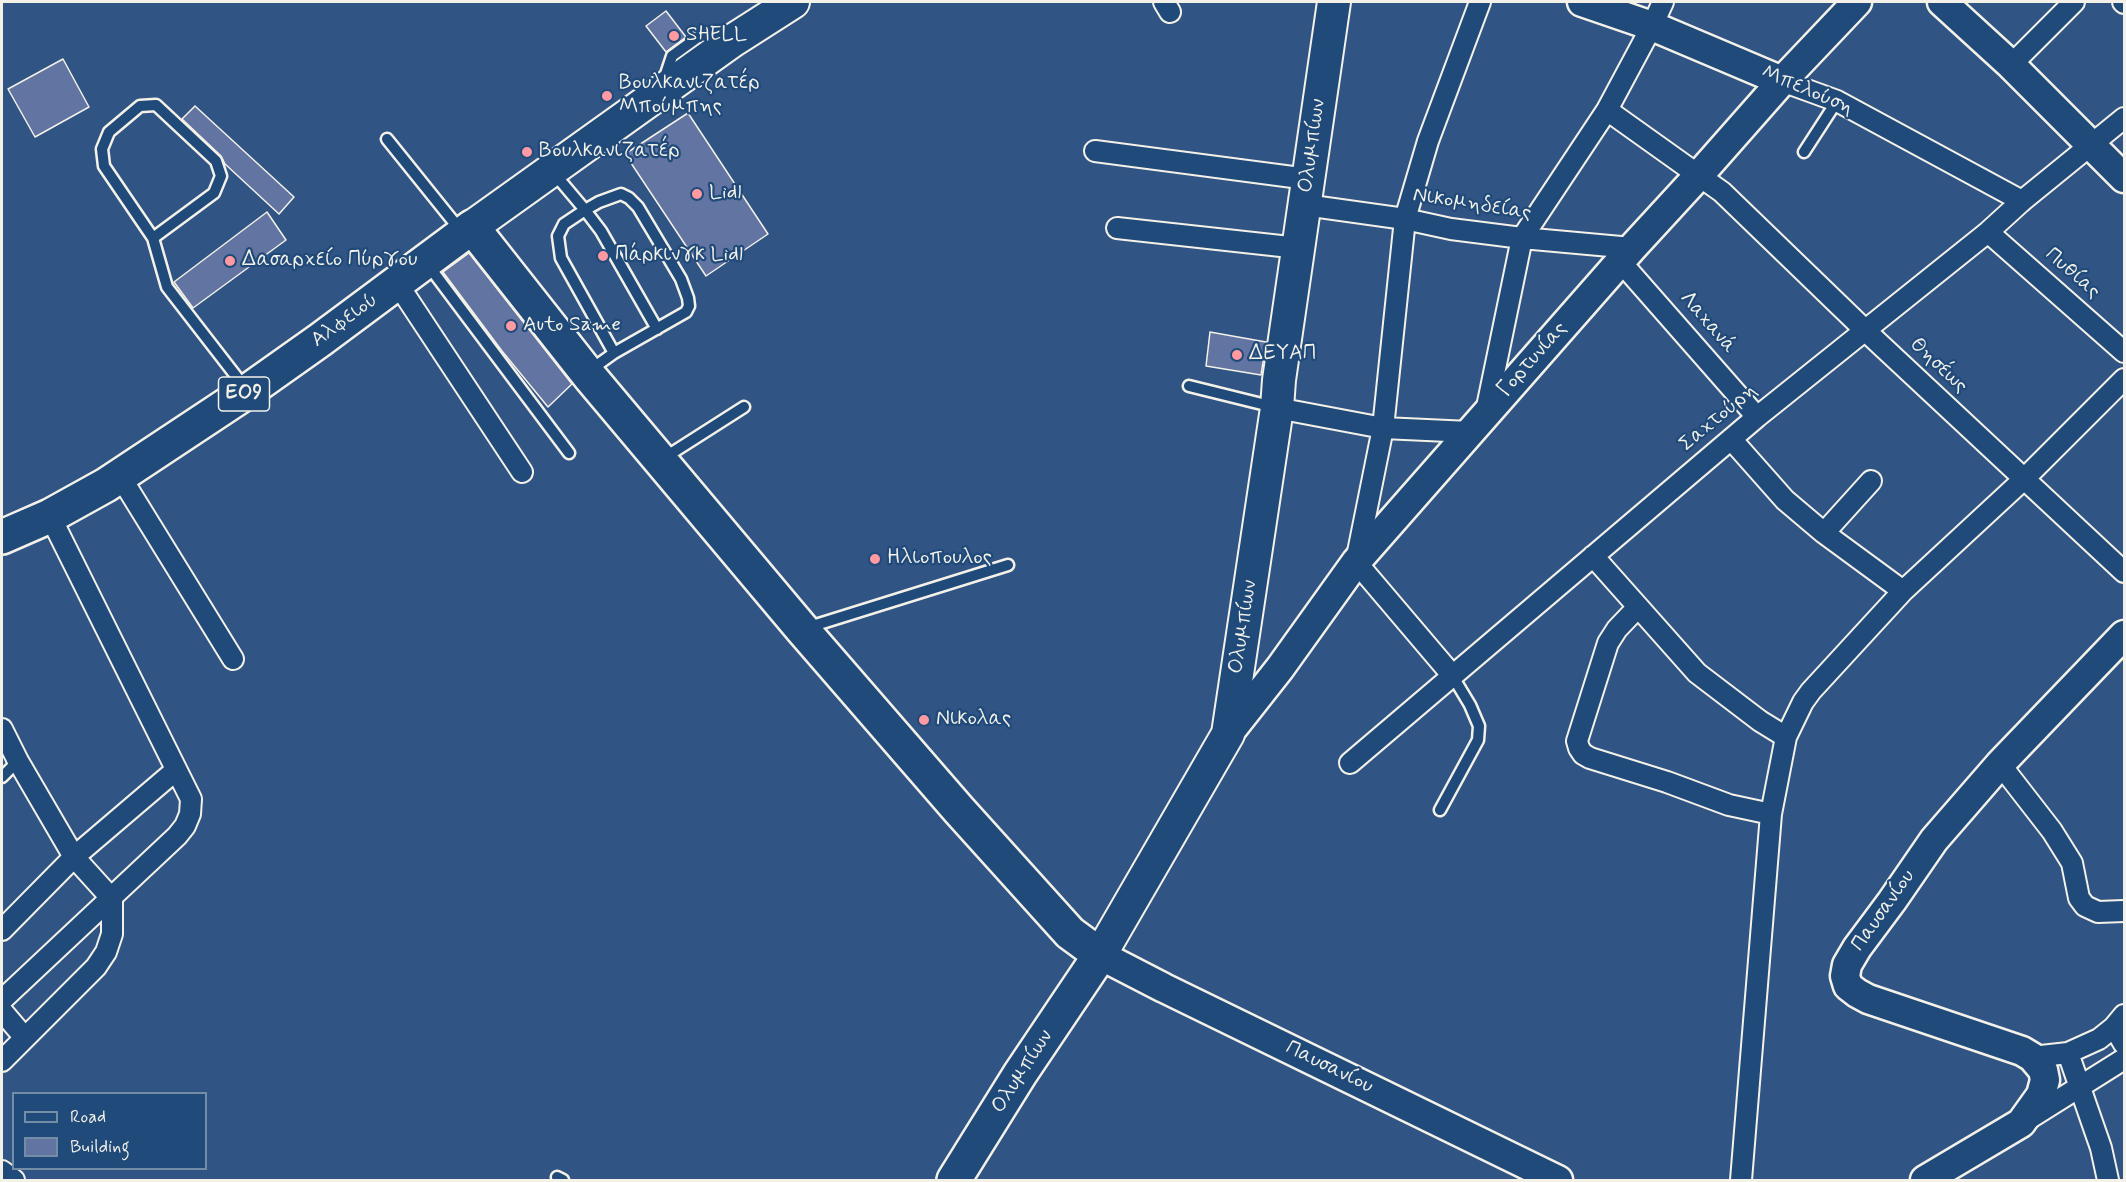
<!DOCTYPE html>
<html>
<head>
<meta charset="utf-8">
<style>
  body { margin:0 }
  #map { position:relative; width:2126px; height:1182px; overflow:hidden; background:#305484; font-family:Mynerve,sans-serif }
  canvas { display:block }
  .frame { position:absolute; inset:0; border:3px solid #f4f1e8; pointer-events:none }
  .legend { position:absolute; left:12px; top:1092px; width:195px; height:78px; box-sizing:border-box; background:#1f4a7a; border:2px solid #748da6; margin:0; padding:8px 10px; list-style:none; font-size:18px; color:#f4f1e8 }
  .legend li { display:flex; align-items:center; gap:12px; height:30px }
  .legend b { width:30px; border:2px solid #748da6 }
</style>
</head>
<body>
<div id="map">
<canvas width="2126" height="1182"></canvas>
<div class="frame"></div>
<ul class="legend">
<li><b style="height:8px;background:#1f4a7a"></b>Road</li>
<li><b style="height:16px;background:#6275a2"></b>Building</li>
</ul>
</div>
<script>
const context = document.querySelector('canvas').getContext('2d');
context.lineJoin = 'round';
function fill(path, color) {
  context.fillStyle = color;
  context.fill(path, 'evenodd');
}
function toPath(rows) {
  const path = new Path2D();
  for (const r of rows) {
    path.moveTo(r[0], r[1]);
    for (let i = 2; i < r.length; i += 2) path.lineTo(r[i], r[i + 1]);
  }
  return path;
}
function stroke(path, color, width, dash) {
  context.strokeStyle = color;
  context.lineWidth = width;
  context.lineCap = dash ? 'butt' : 'round';
  context.setLineDash(dash || []);
  context.stroke(path);
}
function drawText(font, color, halo, rows, align = 'center') {
  context.font = font + ' Mynerve,sans-serif';
  context.lineWidth = 4.5;
  context.setLineDash([]);
  context.textBaseline = 'middle';
  context.strokeStyle = halo;
  context.fillStyle = color;
  for (const [text, x, y, turn = 0] of rows) {
    context.save();
    context.translate(x, y);
    context.rotate((+turn || 0) * Math.PI / 180);
    context.textAlign = isNaN(turn) ? turn : align;
    if (halo) context.strokeText(text, 0, 0);
    context.fillText(text, 0, 0);
    context.restore();
  }
}
const building = toPath([
  [666,11,686,37,666,52,646,26,666,11],
  [63,59,89,107,35,137,8,89,63,59],
  [195,106,294,197,279,214,225,164,221,156,182,119,195,106],
  [688,113,768,234,706,276,625,154,688,113],
  [267,212,286,240,193,308,174,282,267,212],
  [469,253,572,384,548,407,502,351,443,272,469,253],
  [1210,332,1266,342,1261,375,1206,366,1210,332]
]);
const lane = toPath([
  [664,80,672,56,701,35,722,39],
  [387,139,461,231],
  [1804,152,1837,101],
  [553,172,585,210,601,231,657,329],
  [153,238,214,193,221,176,216,161,156,105,140,106,109,132,102,149,104,166,153,238,167,287,246,389],
  [428,265,569,453],
  [589,371,614,353,686,312,689,306,688,298,681,279,638,207,629,198,621,194,599,202,585,210,564,224,558,236,561,258,614,353],
  [1189,386,1274,407],
  [664,458,744,407],
  [806,628,1008,565],
  [2,777,18,761],
  [1440,810,1478,740,1479,726,1470,705,1452,675],
  [557,1177,563,1180]
]);
const street = toPath([
  [1164,2,1170,12],
  [2123,2,2124,3],
  [2011,65,2074,2],
  [1782,81,1837,101,2022,201],
  [1607,110,1722,192,1869,334,2124,572],
  [1095,151,1308,179],
  [1305,205,1405,219,1451,229,1522,238,1632,248],
  [1117,228,1299,248],
  [1988,232,2124,352],
  [1620,261,1757,417],
  [397,283,522,472],
  [1277,408,1383,428,1470,432],
  [1486,412,1522,238,1607,110,1652,26,1663,2],
  [1731,439,1785,500,1824,533,1871,481],
  [120,476,233,659],
  [1824,533,1903,591],
  [1593,556,1697,673,1760,721,1786,737],
  [1638,607,1617,629,1608,643,1577,741,1579,748,1583,754,1590,758,1667,782,1729,805,1771,814],
  [1452,675,1356,562,1383,428,1405,219,1428,141,1480,2],
  [2,729,18,761,74,857,2,930],
  [1350,763,1757,417,1988,232,2022,201,2124,118],
  [2000,764,2052,831,2072,863,2079,898,2085,906,2098,912,2124,911],
  [2,1000,177,836,185,826,190,814,191,799,50,516],
  [2,1011,25,1038],
  [2114,1027,2124,1044],
  [2068,1053,2101,1148,2108,1180],
  [2032,1057,2068,1053,2099,1039,2114,1027,2124,1015],
  [2,1061,96,967,106,952,112,934,112,899,74,857,176,770],
  [2030,1118,2124,1059],
  [2,1171,14,1180],
  [1741,1180,1771,814,1786,737,1803,702,1811,691,1903,591,2024,479,2124,379]
]);
const secondary = toPath([
  [1582,2,1652,26,1782,81],
  [1942,2,2011,65,2124,178],
  [1228,734,1280,668,1356,562,1632,248,1700,174,1782,81,1857,2],
  [1100,955,1164,988,1558,1180],
  [1925,1180,2021,1123,2041,1095,2045,1080,2043,1070,2032,1057,2022,1051,1868,999,1857,993,1848,986,1845,976,1847,965,1857,948,1892,901,1934,840,2000,764,2124,635]
]);
const primary = toPath([
  [472,227,732,41,793,2],
  [1100,955,1228,734,1277,408,1279,380,1334,2]
]);
const highway = toPath([
  [2,537,50,516,106,485,248,391,320,340,472,227,591,378,802,629,959,810,1070,933,1100,955,1020,1074,954,1180]
]);
const markers = [
  [674,36,6,"#ff9aa2"],
  [607,96,6,"#ff9aa2"],
  [527,152,6,"#ff9aa2"],
  [697,194,6,"#ff9aa2"],
  [603,256,6,"#ff9aa2"],
  [230,261,6,"#ff9aa2"],
  [511,326,6,"#ff9aa2"],
  [1237,355,6,"#ff9aa2"],
  [875,559,6,"#ff9aa2"],
  [924,720,6,"#ff9aa2"]
];
const shields = [
  [244,394,51]
];
const shieldNames = [
  ["ΕΟ9",244,394]
];
const poiNames = [
  ["SHELL",686,36],
  ["Βουλκανιζατέρ",619,84],
  ["Μπούμπης",619,108],
  ["Βουλκανιζατέρ",539,152],
  ["Lidl",709,194],
  ["Πάρκινγκ Lidl",615,256],
  ["Δασαρχείο Πύργου",242,261],
  ["Auto Same",523,326],
  ["ΔΕΥΑΠ",1249,355],
  ["Ηλιοπουλος",887,559],
  ["Νικολας",936,720]
];
const streetNames = [
  ["Μπελούση",1807,91,23],
  ["Ολυμπίων",1313,146,-82],
  ["Νικομηδείας",1472,205,9],
  ["Πυθίας",2072,274,41],
  ["Αλφειού",345,321,-36],
  ["Λαχανά",1707,323,49],
  ["Γορτυνίας",1533,360,-48],
  ["Θησέως",1938,366,43],
  ["Σαχτούρη",1719,418,-40],
  ["Ολυμπίων",1244,627,-81],
  ["Παυσανίου",1884,911,-55],
  ["Παυσανίου",1329,1068,26],
  ["Ολυμπίων",1023,1072,-57]
];
fill(building, '#6275a2');
stroke(building, '#f4f1e8', 1.5);
stroke(lane, '#f4f1e8', 15);
stroke(street, '#f4f1e8', 24);
stroke(secondary, '#f4f1e8', 33);
stroke(primary, '#f4f1e8', 36);
stroke(highway, '#f4f1e8', 38);
stroke(lane, '#1f4a7a', 10);
stroke(street, '#1f4a7a', 20);
stroke(secondary, '#1f4a7a', 28);
stroke(primary, '#1f4a7a', 32);
stroke(highway, '#1f4a7a', 33);
for (const [x, y, r, color] of markers) {
  const dot = new Path2D();
  dot.arc(x, y, r, 0, 2 * Math.PI);
  context.fillStyle = color;
  context.fill(dot);
  stroke(dot, '#1f4a7a', 2);
}
for (const [x, y, w] of shields) {
  const box = new Path2D();
  box.roundRect(x - w / 2, y - 17, w, 34, 4.5);
  context.fillStyle = '#1f4a7a';
  context.fill(box);
  stroke(box, '#f4f1e8', 1.5);
}
drawText('bold 20px', '#f4f1e8', null, shieldNames);
drawText('21px', '#f4f1e8', '#1f4a7a', poiNames, 'left');
drawText('21px', '#f4f1e8', '#1f4a7a', streetNames);
</script>
</body>
</html>
